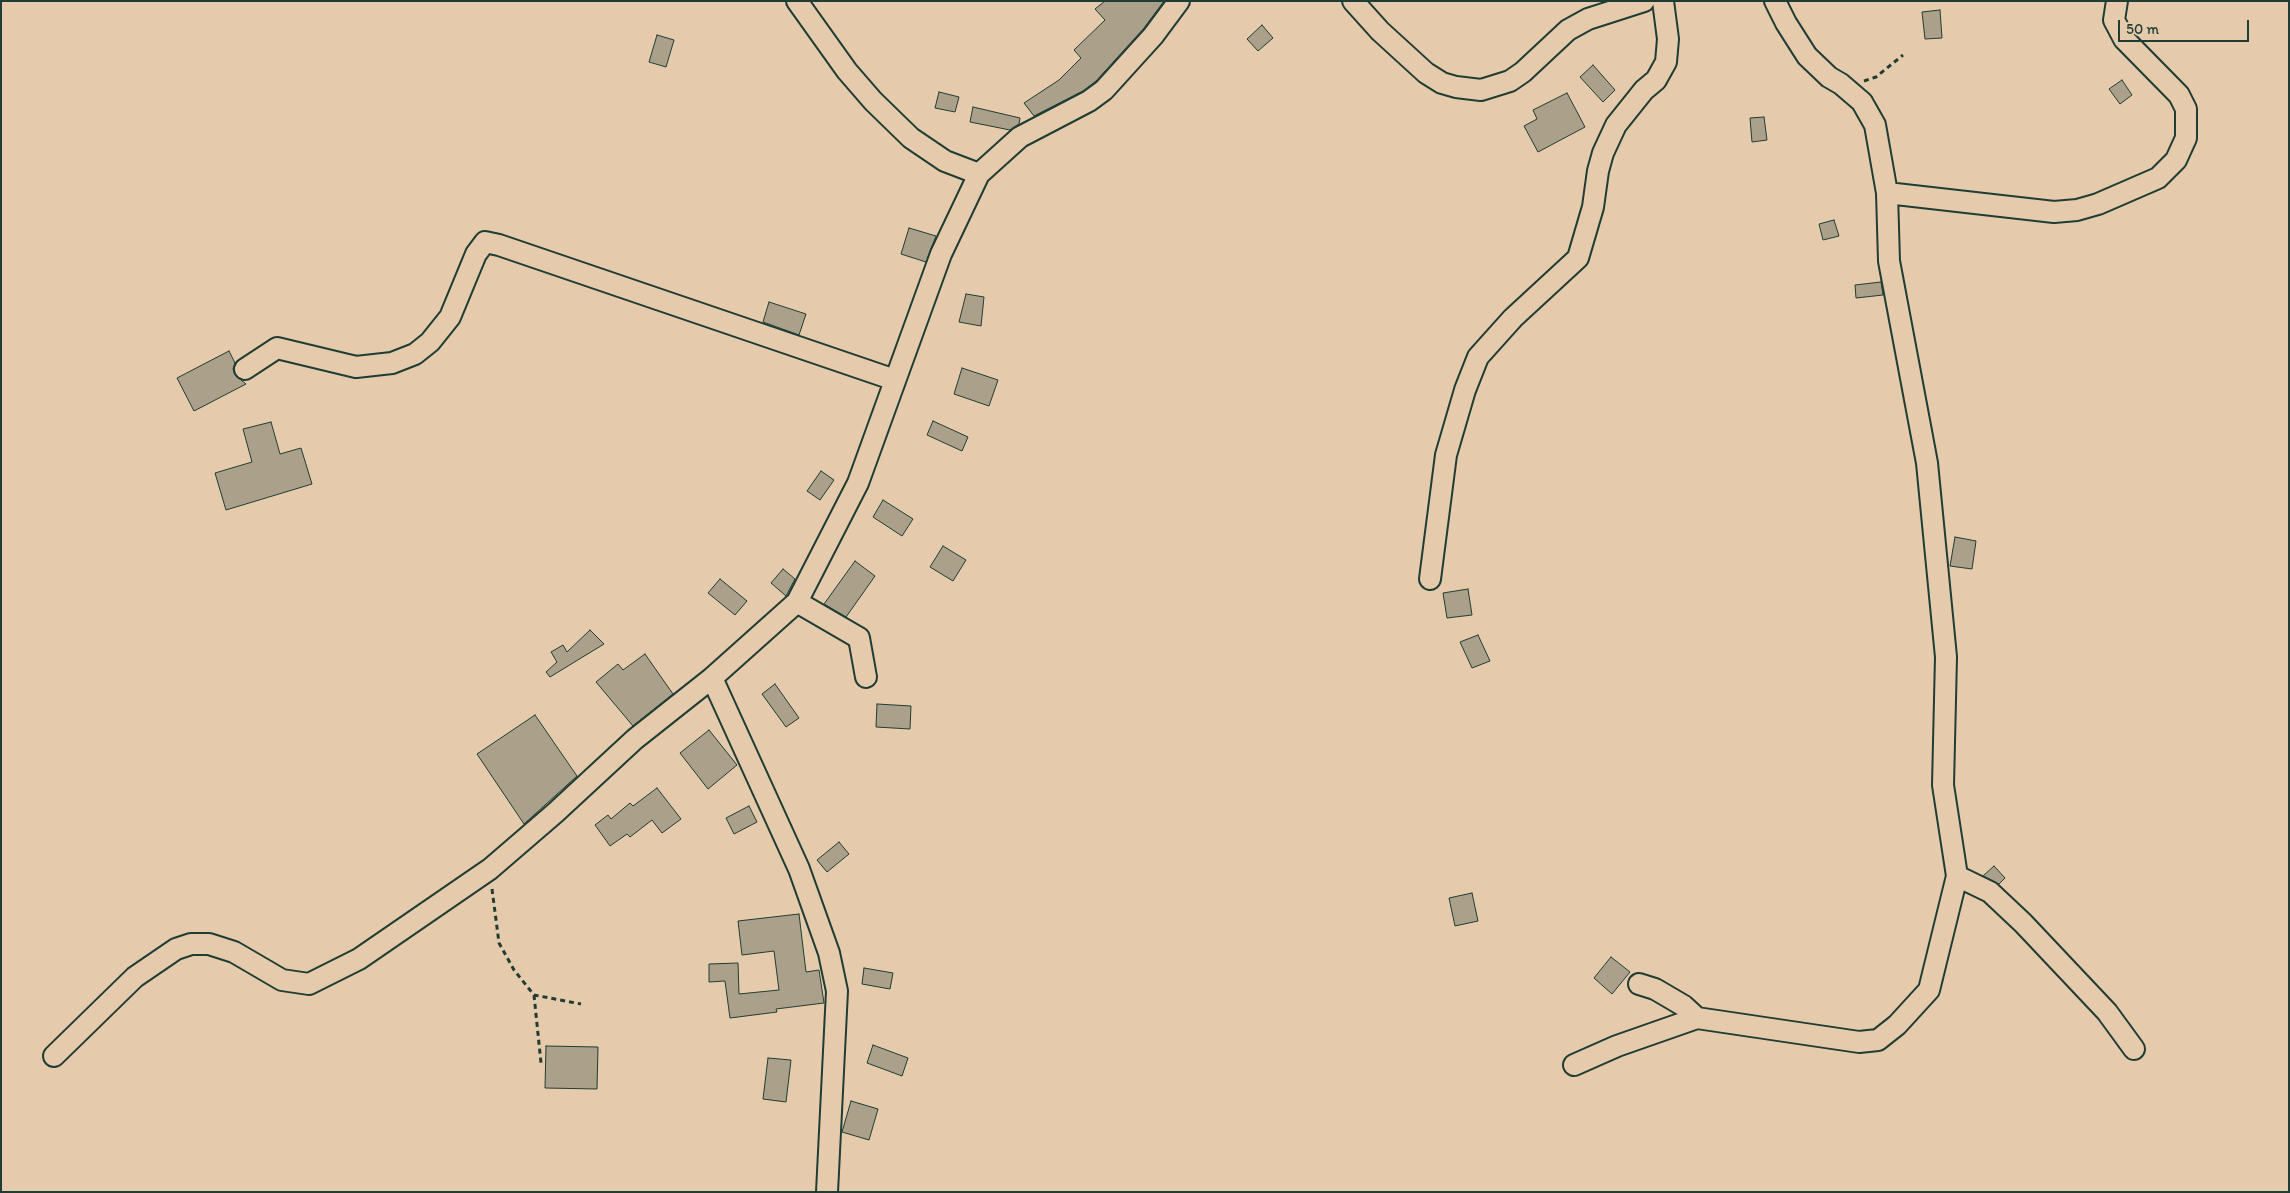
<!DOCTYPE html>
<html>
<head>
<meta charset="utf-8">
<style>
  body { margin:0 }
  #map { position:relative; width:2290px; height:1193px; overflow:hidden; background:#e5caac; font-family:Itim,sans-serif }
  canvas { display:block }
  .frame { position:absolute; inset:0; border:2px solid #1f3d34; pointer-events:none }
  .scale { position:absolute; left:2118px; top:20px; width:131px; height:22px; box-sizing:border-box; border:2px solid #1f3d34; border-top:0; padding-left:6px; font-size:15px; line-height:18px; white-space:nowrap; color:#1f3d34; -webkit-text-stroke:4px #e5caac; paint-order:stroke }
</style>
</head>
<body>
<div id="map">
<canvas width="2290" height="1193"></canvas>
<div class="frame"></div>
<div class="scale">50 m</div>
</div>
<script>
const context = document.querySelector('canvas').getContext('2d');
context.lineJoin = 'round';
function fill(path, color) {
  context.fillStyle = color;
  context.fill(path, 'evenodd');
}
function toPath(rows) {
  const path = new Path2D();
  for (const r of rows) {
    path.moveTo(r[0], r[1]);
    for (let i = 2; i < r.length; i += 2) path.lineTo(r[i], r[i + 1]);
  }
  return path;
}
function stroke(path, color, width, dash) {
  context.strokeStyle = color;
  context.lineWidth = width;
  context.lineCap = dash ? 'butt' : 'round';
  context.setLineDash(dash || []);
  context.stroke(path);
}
const building = toPath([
  [1105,1,1164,1,1144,28,1096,81,1083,91,1034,116,1024,103,1059,80,1081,58,1074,50,1105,20,1095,9,1105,1],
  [1940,10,1942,38,1925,39,1922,12,1940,10],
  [1262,25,1273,38,1258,51,1247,39,1262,25],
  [657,35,674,40,666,67,649,62,657,35],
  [1593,65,1615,90,1603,102,1580,77,1593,65],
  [2122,80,2132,95,2120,104,2109,89,2122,80],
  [939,92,959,97,955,112,935,108,939,92],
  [1567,93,1585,127,1538,152,1524,126,1537,119,1533,110,1567,93],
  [973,107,1020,118,1019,124,1010,130,970,122,973,107],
  [1764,117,1767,140,1752,142,1750,118,1764,117],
  [1834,220,1839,236,1823,240,1819,224,1834,220],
  [909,228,936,236,926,262,901,254,909,228],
  [1881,282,1883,295,1856,298,1855,285,1881,282],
  [966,294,984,297,981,326,959,322,966,294],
  [769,302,806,314,799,335,763,322,769,302],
  [229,351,235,363,233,369,235,375,246,384,194,411,177,378,229,351],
  [962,368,998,380,989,406,954,394,962,368],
  [933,421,968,437,962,451,927,435,933,421],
  [271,422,280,454,301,448,312,484,226,510,215,473,252,462,243,429,271,422],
  [821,471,834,480,820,500,807,491,821,471],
  [883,500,913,519,902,536,873,517,883,500],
  [1955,537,1976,541,1972,569,1950,566,1955,537],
  [943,546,966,560,953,581,930,567,943,546],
  [855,561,875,576,846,617,824,604,855,561],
  [783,569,795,579,786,596,771,583,783,569],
  [720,579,747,601,735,615,708,593,720,579],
  [1468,589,1472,615,1447,618,1443,593,1468,589],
  [590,630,604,644,550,677,546,672,557,662,551,652,563,645,567,652,590,630],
  [1478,635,1490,661,1472,668,1460,642,1478,635],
  [645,654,673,694,633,726,596,682,618,664,623,670,645,654],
  [775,684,799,718,786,727,762,694,775,684],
  [877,704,911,706,910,729,876,727,877,704],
  [535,715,577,776,524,824,477,754,535,715],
  [709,730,737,765,708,789,680,753,709,730],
  [657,788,681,819,662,833,652,820,630,837,627,834,610,846,595,825,608,815,611,819,630,803,633,806,657,788],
  [749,806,757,822,734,834,726,818,749,806],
  [839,842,849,854,827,872,817,860,839,842],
  [1994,866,2005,878,1999,884,1983,876,1994,866],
  [1472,893,1478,921,1455,926,1449,898,1472,893],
  [799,914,806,972,819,970,824,1003,776,1009,777,1012,730,1018,725,981,709,982,709,964,738,963,739,994,779,990,774,951,742,955,738,921,799,914],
  [1611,957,1630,972,1612,994,1594,978,1611,957],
  [864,968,893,973,890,989,862,984,864,968],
  [873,1045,908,1058,902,1076,867,1063,873,1045],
  [546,1046,598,1047,597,1089,545,1088,546,1046],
  [768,1058,791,1060,786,1102,763,1099,768,1058],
  [851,1101,878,1109,869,1140,842,1132,851,1101]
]);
const path = toPath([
  [1864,81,1876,77,1903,55],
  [492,889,499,943,514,970,534,995,581,1004],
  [534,995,541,1063]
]);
const minor = toPath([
  [797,1,847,71,873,101,911,138,945,161,979,174],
  [1353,1,1380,31,1426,73,1442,83,1456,87,1481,90,1510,81,1523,72,1568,30,1588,19,1644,1],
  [1887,193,2054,212,2077,210,2098,204,2158,178,2176,160,2186,138,2186,109,2179,95,2124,39,2114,20,2117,1],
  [245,369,277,348,356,367,392,363,415,354,430,342,450,317,476,254,485,242,499,245,895,380],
  [1430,579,1446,455,1465,390,1478,357,1513,318,1578,258,1593,207,1598,171,1603,153,1616,125,1644,90,1656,80,1666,62,1668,39,1663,1],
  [797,602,859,638,866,677],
  [712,678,799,869,829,953,837,991,827,1192],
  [1957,876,1990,892,2023,923,2107,1012,2134,1049],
  [1639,984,1655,989,1684,1006,1697,1018],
  [54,1056,135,977,176,949,191,944,209,944,234,952,282,980,309,984,359,959,490,869,555,813,635,739,712,678,797,602,858,483,941,254,979,174,1020,137,1089,101,1104,90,1153,36,1179,1],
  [1574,1065,1617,1046,1697,1018,1859,1042,1878,1040,1897,1025,1929,990,1957,876,1943,785,1946,657,1927,463,1889,261,1887,193,1875,125,1862,102,1841,84,1829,77,1807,56,1786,23,1775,1]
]);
fill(building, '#aba089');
stroke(building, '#1f3d34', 1);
stroke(minor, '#1f3d34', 24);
stroke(path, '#1f3d34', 3, [5, 4]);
stroke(minor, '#e5caac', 20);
</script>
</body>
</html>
